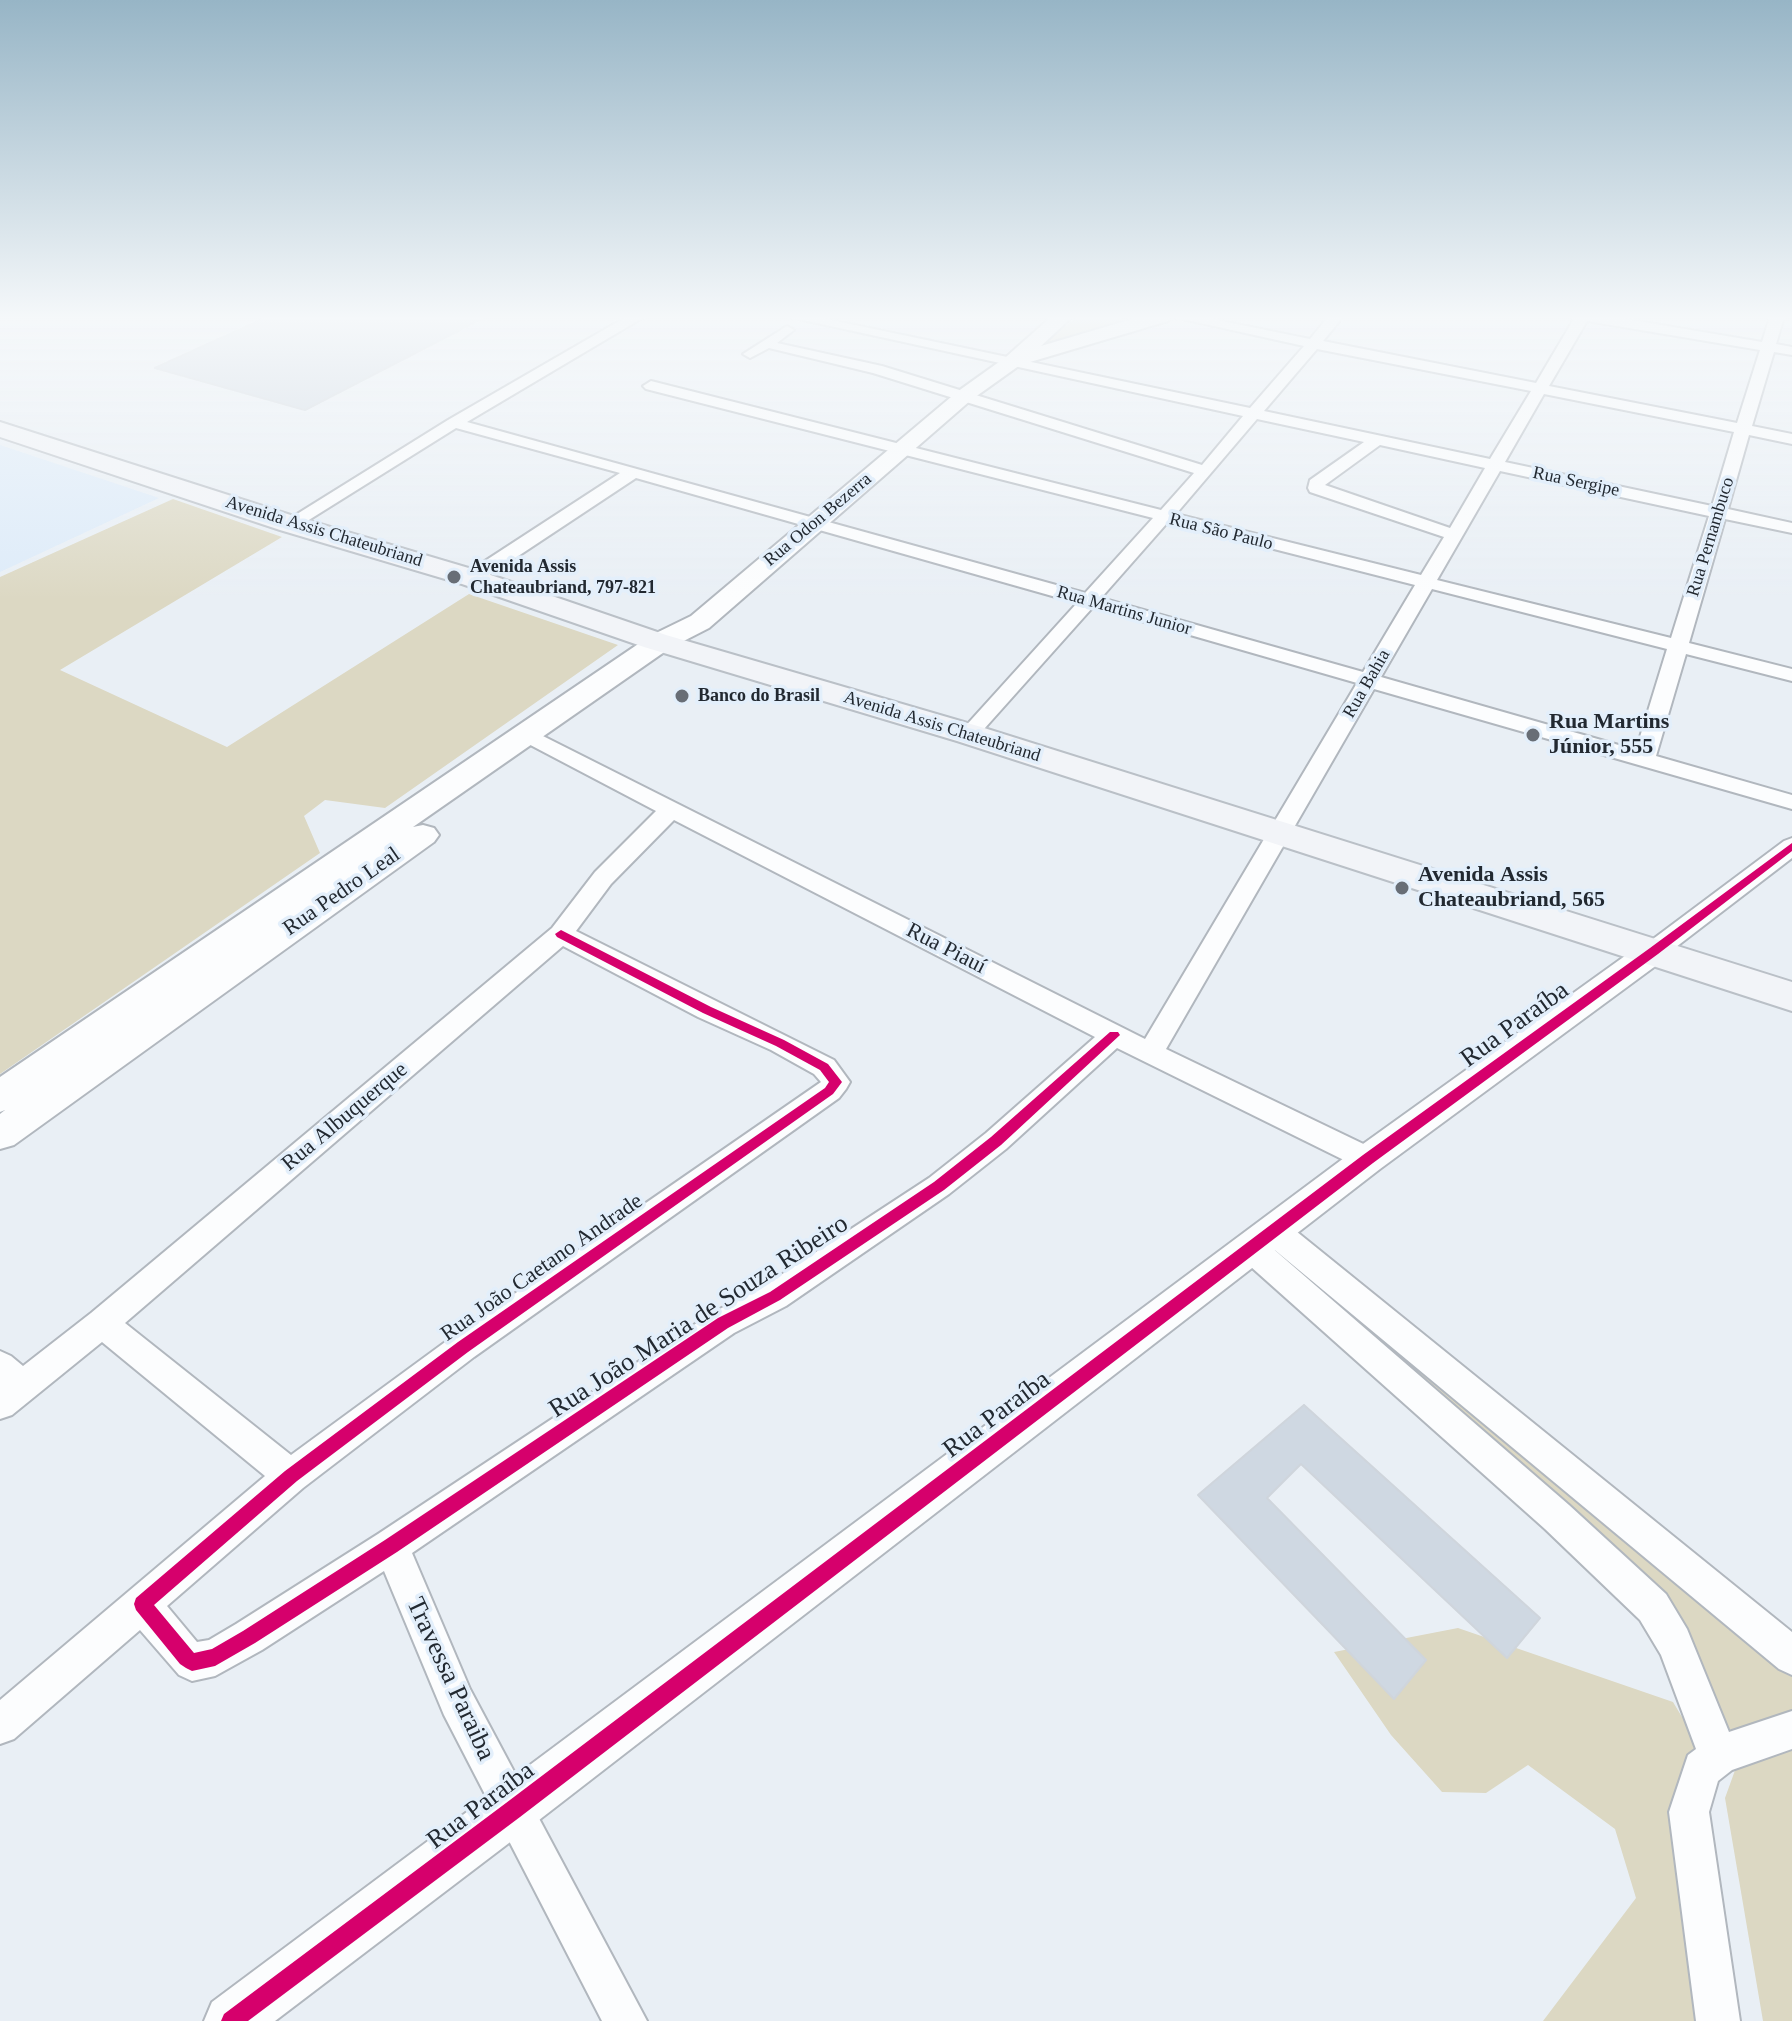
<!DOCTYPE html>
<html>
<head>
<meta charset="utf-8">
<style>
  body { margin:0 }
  canvas { display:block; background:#e9eff5 }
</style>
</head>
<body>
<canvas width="1792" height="2021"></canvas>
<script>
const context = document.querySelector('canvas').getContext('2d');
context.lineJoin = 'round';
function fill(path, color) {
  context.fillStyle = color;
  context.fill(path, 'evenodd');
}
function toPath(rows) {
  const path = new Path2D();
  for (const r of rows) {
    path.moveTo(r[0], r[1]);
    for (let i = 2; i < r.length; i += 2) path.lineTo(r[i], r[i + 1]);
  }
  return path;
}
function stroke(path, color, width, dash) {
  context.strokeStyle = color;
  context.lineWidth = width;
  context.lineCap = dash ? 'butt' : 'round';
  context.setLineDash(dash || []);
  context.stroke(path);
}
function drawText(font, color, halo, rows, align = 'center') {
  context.font = font + ' "Times New Roman",serif';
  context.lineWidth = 7;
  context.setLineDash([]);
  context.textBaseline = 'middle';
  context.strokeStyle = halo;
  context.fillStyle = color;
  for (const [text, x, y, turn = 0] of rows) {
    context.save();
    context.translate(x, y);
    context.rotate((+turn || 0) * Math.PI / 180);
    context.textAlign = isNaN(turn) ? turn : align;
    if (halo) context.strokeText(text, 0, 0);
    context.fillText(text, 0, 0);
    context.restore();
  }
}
const built = toPath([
  [0,445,159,498,0,572]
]);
const green = toPath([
  [1078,317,1118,317,1129,320,1038,345],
  [173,499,282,537,60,670,227,747,469,594,618,645,385,808,325,800,304,816,320,853,0,1074,0,577],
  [1282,1244,1792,1666,1792,1712,1726,1731,1673,1612,1264,1250],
  [1458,1628,1673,1702,1694,1737,1710,2021,1543,2021,1636,1898,1615,1829,1528,1765,1486,1793,1442,1792,1391,1735,1334,1652],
  [1792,1748,1792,2021,1763,2021,1725,1798,1738,1762]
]);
const building = toPath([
  [267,317,485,317,305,410,155,368,267,317],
  [1304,1405,1540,1618,1507,1658,1301,1464,1267,1498,1426,1660,1394,1699,1198,1495,1304,1405]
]);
const minor = toPath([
  [626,317,644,317,467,422,1085,593,1153,518,646,389,643,386,651,381,1161,510,1194,473,873,373,769,348,750,358,743,354,787,326,794,330,777,343,882,366,1202,465,1243,416,789,317,817,317,1250,408,1304,346,1173,317,1202,317,1310,339,1328,317,1343,317,1323,341,1536,383,1575,317,1614,317,1762,342,1770,317,1784,317,1776,344,1792,347,1792,355,1774,352,1752,426,1792,434,1792,444,1749,435,1728,509,1792,523,1792,533,1725,519,1689,643,1792,669,1792,681,1686,654,1656,756,1792,795,1792,809,1374,689,1166,1049,1378,1151,1382,1159,1378,1167,1368,1171,1358,1167,1117,1048,1006,1149,949,1194,786,1306,734,1333,412,1553,470,1689,647,2021,602,2021,444,1715,384,1571,262,1650,215,1676,192,1681,179,1675,140,1630,14,1739,0,1744,0,1700,265,1476,102,1342,12,1415,0,1419,0,1351,11,1356,23,1366,91,1313,552,928,595,872,656,811,519,739,515,735,519,731,533,731,1145,1039,1357,683,1093,607,976,738,962,738,958,734,962,730,1077,603,636,478,479,582,465,582,463,578,465,574,620,473,456,428,296,528,284,528,281,524,448,420,626,317],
  [1587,321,1760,350,1737,423,1549,386,1587,321],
  [1317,349,1531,391,1490,459,1264,411,1317,349],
  [1544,394,1734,432,1712,506,1505,462,1544,394],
  [1257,419,1364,442,1310,480,1308,488,1310,492,1444,537,1421,575,1176,514,1257,419],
  [1380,445,1485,468,1450,528,1325,485,1380,445],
  [1500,471,1709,516,1671,638,1437,580,1500,471],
  [1168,522,1415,585,1363,672,1101,598,1168,522],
  [1432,589,1667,649,1636,750,1381,677,1432,589],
  [674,820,1095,1037,986,1133,929,1178,764,1286,712,1313,378,1534,236,1624,209,1640,197,1642,167,1606,303,1488,474,1357,839,1098,846,1089,850,1082,834,1060,576,931,611,884,674,820],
  [563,946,698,1017,771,1050,814,1074,821,1082,452,1337,291,1455,125,1323,563,946],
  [1792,838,1792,858,1663,957,1654,960,1645,957,1642,951,1645,945,1784,841,1792,838],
  [1275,1219,1286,1223,1792,1632,1792,1675,1779,1669,1264,1241,1260,1232,1264,1223,1275,1219],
  [1252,1236,1263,1240,1569,1505,1666,1594,1687,1629,1729,1732,1792,1711,1792,1749,1732,1770,1718,1781,1709,1812,1740,2021,1696,2021,1669,1812,1688,1755,1696,1749,1661,1655,1640,1620,1545,1529,1241,1258,1237,1249,1241,1240,1252,1236]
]);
const tertiary = toPath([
  [1654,940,1665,943,1669,951,1665,959,1380,1169,530,1827,275,2021,204,2021,212,2002,1356,1149,1643,943,1654,940]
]);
const secondary = toPath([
  [1051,317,1072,317,1041,346,1139,317,1170,317,1168,321,1020,365,971,400,709,628,670,648,413,827,423,825,434,828,439,835,434,842,14,1145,0,1149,0,1114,5,1110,0,1112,0,1077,650,636,691,616,957,392,1006,357,1051,317]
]);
const primary = toPath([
  [0,422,300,518,482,572,666,635,981,727,1792,982,1792,1011,957,741,644,647,462,584,280,530,0,437,0,422]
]);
const cycleway = toPath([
  [1792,843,1792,851,1658,954,1373,1163,520,1817,248,2021,221,2021,224,2014,506,1803,1363,1155,1650,948,1792,843],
  [561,930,711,1007,784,1040,828,1064,842,1082,833,1094,468,1352,297,1481,154,1605,194,1653,212,1649,243,1631,385,1540,718,1318,770,1292,934,1182,991,1137,1110,1032,1118,1032,1120,1035,1001,1145,944,1190,780,1300,728,1328,397,1552,255,1643,215,1666,192,1671,186,1668,180,1664,136,1610,134,1604,136,1598,285,1471,458,1342,825,1088,829,1082,820,1070,776,1046,703,1013,557,937,555,934,561,930]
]);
const markers = [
  [454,577,8,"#686e76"],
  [682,696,8,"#686e76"],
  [1533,735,8,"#686e76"],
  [1402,888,8,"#686e76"]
];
const farStreetnames = [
  ["Rua Sergipe",1576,482,12],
  ["Rua Odon Bezerra",818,520,-40],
  ["Avenida Assis Chateubriand",324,532,17],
  ["Rua São Paulo",1221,532,14],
  ["Rua Pernambuco",1711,537,-73],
  ["Rua Martins Junior",1124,611,16],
  ["Rua Bahia",1367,684,-60],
  ["Avenida Assis Chateubriand",942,727,17]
];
const farPoinames = [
  ["Avenida Assis",470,567],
  ["Chateaubriand, 797-821",470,588],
  ["Banco do Brasil",698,696]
];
const poiNames = [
  ["Rua Martins",1549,722],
  ["Júnior, 555",1549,747],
  ["Avenida Assis",1418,875],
  ["Chateaubriand, 565",1418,900]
];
const streetNames = [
  ["Rua Pedro Leal",342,892,-35],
  ["Rua Piauí",946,949,27],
  ["Rua Albuquerque",345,1117,-40],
  ["Rua João Caetano Andrade",542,1268,-35]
];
const nearStreetnames = [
  ["Rua Paraíba",1515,1025,-36],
  ["Rua João Maria de Souza Ribeiro",699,1317,-33],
  ["Rua Paraíba",997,1415,-37],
  ["Travessa Paraiba",450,1679,65],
  ["Rua Paraíba",481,1806,-37]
];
fill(built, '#ddebf9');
fill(green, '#dcd8c3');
fill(building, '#cfd8e2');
stroke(building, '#cfd5dc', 2);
stroke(minor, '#b1b7be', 4);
stroke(tertiary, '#b1b7be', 4);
stroke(secondary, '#b1b7be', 4);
stroke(primary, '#bac0c7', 4);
fill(minor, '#fcfdfe');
fill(tertiary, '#fcfdfe');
fill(secondary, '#fcfdfe');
fill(primary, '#f2f4f8');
fill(cycleway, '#d6006c');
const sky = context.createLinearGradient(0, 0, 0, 600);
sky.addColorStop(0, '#97b5c6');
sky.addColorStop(0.53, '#f5f8fa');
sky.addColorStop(1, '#f5f8fa00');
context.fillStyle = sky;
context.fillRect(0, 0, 1792, 600);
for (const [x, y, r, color] of markers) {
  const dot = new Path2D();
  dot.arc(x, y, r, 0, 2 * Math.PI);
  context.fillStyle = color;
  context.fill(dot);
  stroke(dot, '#e3effb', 3);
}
drawText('18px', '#222931', '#e3effb', farStreetnames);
drawText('bold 18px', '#222931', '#e3effb', farPoinames, 'left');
drawText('bold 22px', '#222931', '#e3effb', poiNames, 'left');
drawText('22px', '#222931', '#e3effb', streetNames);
drawText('26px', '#222931', '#e3effb', nearStreetnames);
</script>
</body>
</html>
